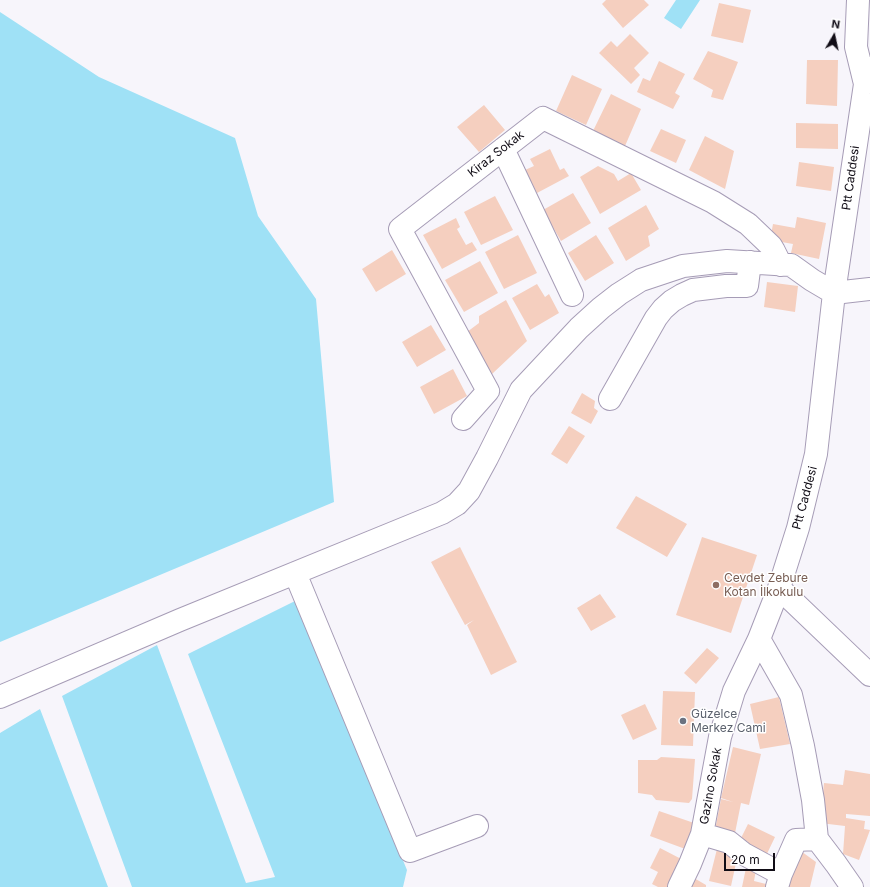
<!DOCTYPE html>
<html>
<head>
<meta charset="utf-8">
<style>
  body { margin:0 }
  #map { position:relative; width:870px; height:887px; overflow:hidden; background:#f7f5fb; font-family:Inter,sans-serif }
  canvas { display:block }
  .north { position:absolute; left:814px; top:16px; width:40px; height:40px; -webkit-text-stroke:3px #fff; paint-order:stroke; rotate:9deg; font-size:11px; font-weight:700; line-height:16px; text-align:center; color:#110d16 }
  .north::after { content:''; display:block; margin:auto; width:14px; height:18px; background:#110d16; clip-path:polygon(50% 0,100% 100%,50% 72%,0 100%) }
  .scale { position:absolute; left:724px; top:853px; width:51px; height:18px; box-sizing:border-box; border:2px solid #110d16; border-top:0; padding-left:5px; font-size:12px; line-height:14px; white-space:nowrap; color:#110d16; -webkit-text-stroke:3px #fff; paint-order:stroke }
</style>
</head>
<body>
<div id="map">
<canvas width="870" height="887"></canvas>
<div class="north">N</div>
<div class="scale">20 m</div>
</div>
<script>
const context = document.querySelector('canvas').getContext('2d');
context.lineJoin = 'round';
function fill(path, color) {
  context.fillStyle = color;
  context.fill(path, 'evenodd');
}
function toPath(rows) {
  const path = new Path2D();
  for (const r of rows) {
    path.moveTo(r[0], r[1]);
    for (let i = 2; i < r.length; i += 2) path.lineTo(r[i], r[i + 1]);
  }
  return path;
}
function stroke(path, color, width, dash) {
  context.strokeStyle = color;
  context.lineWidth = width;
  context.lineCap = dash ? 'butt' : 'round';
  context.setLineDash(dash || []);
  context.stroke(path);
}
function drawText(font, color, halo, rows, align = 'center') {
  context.font = font + ' Inter,sans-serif';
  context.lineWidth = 3;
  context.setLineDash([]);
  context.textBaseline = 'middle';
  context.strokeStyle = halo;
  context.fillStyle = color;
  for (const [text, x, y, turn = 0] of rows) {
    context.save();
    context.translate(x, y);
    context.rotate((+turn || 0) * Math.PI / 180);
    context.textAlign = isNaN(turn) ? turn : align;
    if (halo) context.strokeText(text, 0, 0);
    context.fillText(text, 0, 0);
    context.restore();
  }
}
const water = toPath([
  [676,0,700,0,681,29,664,18],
  [0,12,99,77,235,138,258,216,316,299,334,502,0,642],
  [295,601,407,870,403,887,132,887,62,696,157,645,246,883,275,877,188,654],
  [40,709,108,887,0,887,0,733]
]);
const building = toPath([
  [606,0,644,0,649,5,623,28,602,4],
  [719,3,751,10,743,43,711,36],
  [630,34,649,53,634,68,640,75,631,84,599,53,611,41,617,47],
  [708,51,738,62,723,100,711,97,713,90,693,79],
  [807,60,838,60,837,106,806,104],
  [659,61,685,74,675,93,680,96,673,109,637,92,643,78,650,81],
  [572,75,602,89,586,125,556,111],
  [611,94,641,109,625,146,593,131],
  [484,105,505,130,479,152,457,127],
  [796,123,838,124,838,149,796,148],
  [661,129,686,140,676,163,650,151],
  [705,136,734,151,725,189,689,170],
  [550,149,560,170,564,168,569,176,537,193,525,170,534,166,530,159],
  [799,162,834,167,831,191,796,186],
  [598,166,614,174,618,181,631,173,641,190,600,214,580,177],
  [573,193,591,223,561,241,543,210],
  [495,196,513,230,481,245,464,212],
  [646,205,659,229,648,236,650,246,626,261,608,228],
  [797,217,826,223,819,259,791,253,793,244,770,240,773,224,795,228],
  [456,218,460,227,457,229,466,245,472,242,477,250,442,269,423,235],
  [518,235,537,273,504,289,485,252],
  [596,235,614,263,585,281,568,253],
  [392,250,406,274,376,292,362,269],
  [480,261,498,293,464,312,445,280],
  [767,282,798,286,795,312,764,307],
  [537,284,545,297,549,294,559,313,530,330,512,298],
  [506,300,527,341,492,374,467,332,479,323,479,316],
  [431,325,446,350,417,367,402,342],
  [453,369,467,396,434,414,420,387],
  [582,393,595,401,594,408,598,411,591,424,571,413],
  [569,426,585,436,567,464,551,454],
  [636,496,687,524,667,557,616,528],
  [702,537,757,555,731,633,676,615],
  [460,547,517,662,491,675,467,625,474,620,465,625,431,562],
  [600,594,616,617,591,631,577,608],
  [707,648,719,658,696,684,684,673],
  [663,691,695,692,693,746,661,745],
  [779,697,790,744,760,749,750,704],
  [645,704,657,729,633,740,621,715],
  [733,747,761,754,749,805,741,803,735,833,715,830,721,799,733,802,721,798],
  [661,757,695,759,692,799,689,803,656,800,652,795,638,793,638,760,657,760],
  [845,770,870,774,870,816,846,814,846,818,865,821,864,829,870,830,859,860,843,854,845,826,820,823,824,783,843,785],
  [659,811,697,824,688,850,650,836],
  [748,824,775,837,764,860,744,850,748,842,741,838],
  [660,848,687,862,674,887,658,887,652,884,658,872,650,868],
  [717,849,738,854,731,886,709,881],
  [798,849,816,862,810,887,783,887],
  [746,868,756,870,754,881,770,885,770,887,742,887],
  [694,878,706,885,706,887,689,887]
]);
const minor = toPath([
  [858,0,856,47,865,84,870,68],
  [503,149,572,295],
  [610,399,656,318,663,309,672,301,682,295,693,290,726,286,747,286,750,262],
  [463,419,488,391,400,229,543,118,713,202,748,224,771,246,774,251,781,265],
  [295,573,410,851,477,826],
  [779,588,870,675],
  [0,697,180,620,442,513,457,504,469,491,487,458,521,390,579,328,601,308,619,294,641,280,683,266,727,261,791,265,812,280,834,293,870,289],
  [702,834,729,842,744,854,781,874],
  [679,887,690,864,702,834,720,737,734,691,759,639],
  [777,887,781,874,796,840,817,839],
  [852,887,836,864,817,839,813,800,803,746,791,695,759,639,779,588,798,528,816,454,834,293,865,84]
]);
const markers = [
  [716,585,4,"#8d6e63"],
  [683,721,4,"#6b7280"]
];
const streetNames = [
  ["Kiraz Sokak",496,154,-38],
  ["Ptt Caddesi",851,178,-82],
  ["Ptt Caddesi",805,498,-75],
  ["Gazino Sokak",711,786,-80]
];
const educationNames = [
  ["Cevdet Zebure",724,578],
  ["Kotan İlkokulu",724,592]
];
const worshipNames = [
  ["Güzelce",691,714],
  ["Merkez Cami",691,728]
];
fill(water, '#9fe1f6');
fill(building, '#f5cfbf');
stroke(minor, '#a69cb6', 24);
stroke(minor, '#fff', 22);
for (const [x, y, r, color] of markers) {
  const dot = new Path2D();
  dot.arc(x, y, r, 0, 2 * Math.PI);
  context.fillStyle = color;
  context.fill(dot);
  stroke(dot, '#fff', 1.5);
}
drawText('12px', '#110d16', '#fff', streetNames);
drawText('12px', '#785e54', '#fff', educationNames, 'left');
drawText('12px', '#5b616d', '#fff', worshipNames, 'left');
</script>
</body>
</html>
